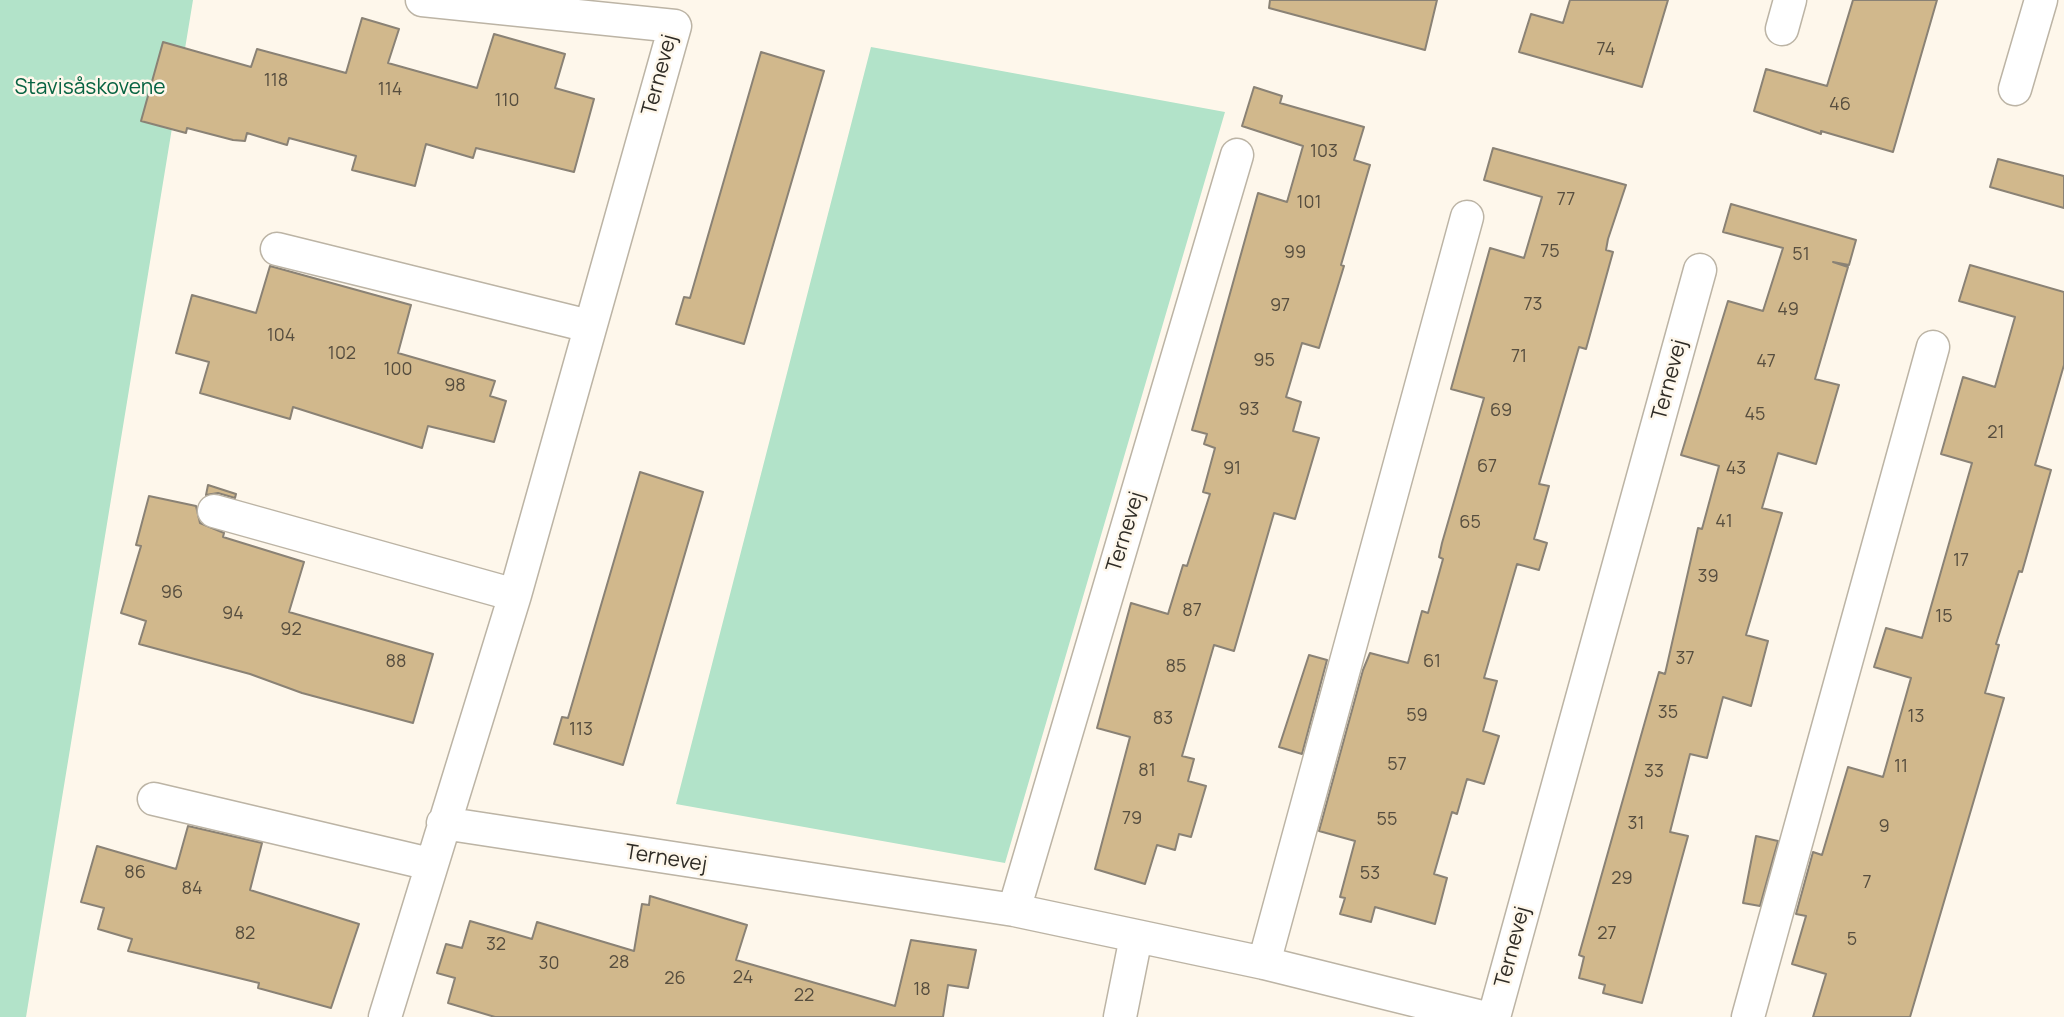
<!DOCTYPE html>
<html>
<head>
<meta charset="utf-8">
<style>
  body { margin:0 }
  canvas { display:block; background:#fef7eb }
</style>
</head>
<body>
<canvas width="2064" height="1017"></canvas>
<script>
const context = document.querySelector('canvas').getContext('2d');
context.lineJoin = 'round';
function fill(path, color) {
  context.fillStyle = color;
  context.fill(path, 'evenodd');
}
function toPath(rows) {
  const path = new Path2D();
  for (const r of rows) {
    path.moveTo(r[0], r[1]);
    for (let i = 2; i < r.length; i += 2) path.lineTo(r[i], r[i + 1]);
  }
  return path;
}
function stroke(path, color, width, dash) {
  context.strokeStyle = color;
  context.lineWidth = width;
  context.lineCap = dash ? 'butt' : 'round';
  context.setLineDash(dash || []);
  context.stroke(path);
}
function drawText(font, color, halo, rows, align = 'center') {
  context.font = font + ' Manrope,sans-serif';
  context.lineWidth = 5;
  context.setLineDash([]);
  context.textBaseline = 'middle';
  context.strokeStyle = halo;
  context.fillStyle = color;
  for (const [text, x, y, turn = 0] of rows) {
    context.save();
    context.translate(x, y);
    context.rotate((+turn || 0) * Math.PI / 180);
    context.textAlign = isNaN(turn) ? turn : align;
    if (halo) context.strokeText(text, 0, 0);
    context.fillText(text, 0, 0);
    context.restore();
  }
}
const green = toPath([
  [0,0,193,0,26,1017,0,1017],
  [871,47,1225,112,1005,863,676,804]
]);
const building = toPath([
  [1270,0,1437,0,1425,50,1269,8,1270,0],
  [1570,0,1668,0,1642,87,1519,52,1531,14,1563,23,1570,0],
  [1853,0,1937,0,1893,152,1821,131,1821,134,1754,111,1766,69,1827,86,1853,0],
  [362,18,399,29,388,63,477,88,494,34,565,54,555,88,594,99,574,172,476,148,473,158,426,144,415,186,352,170,356,156,289,138,287,145,247,133,245,141,233,140,187,128,186,133,141,121,163,42,251,67,257,49,346,73,362,18],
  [761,52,824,71,744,344,676,324,684,297,690,298,761,52],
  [1254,87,1282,96,1280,103,1364,127,1354,160,1370,165,1341,265,1344,266,1319,348,1302,343,1286,397,1301,402,1293,431,1319,438,1295,519,1274,513,1234,651,1214,645,1182,756,1194,759,1188,781,1206,786,1191,837,1179,834,1175,850,1157,845,1145,884,1095,869,1130,737,1097,728,1131,603,1168,614,1183,565,1187,566,1210,494,1203,492,1215,448,1204,444,1207,434,1192,430,1258,193,1287,202,1303,146,1242,126,1254,87],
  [1493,148,1626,185,1608,239,1606,250,1613,252,1586,349,1579,347,1539,484,1549,486,1534,539,1547,543,1539,570,1517,564,1484,678,1497,681,1483,731,1499,736,1484,784,1467,779,1457,814,1452,812,1434,874,1447,878,1435,924,1375,907,1371,922,1340,914,1345,898,1340,897,1355,841,1319,831,1363,670,1370,653,1408,663,1422,611,1428,613,1443,559,1439,557,1442,543,1484,398,1451,389,1490,248,1524,258,1542,197,1484,180,1493,148],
  [1998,159,2064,176,2064,208,1990,187,1998,159],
  [1731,204,1856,240,1849,265,1833,262,1848,267,1815,379,1839,385,1816,464,1778,453,1762,508,1782,513,1746,635,1768,641,1751,706,1723,697,1707,758,1690,754,1670,832,1688,836,1642,1003,1603,993,1605,985,1579,978,1584,957,1579,955,1659,672,1665,674,1698,528,1702,529,1719,466,1681,455,1728,301,1763,311,1783,248,1723,232,1731,204],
  [1970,265,2064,292,2064,365,2035,465,2051,470,2022,572,2019,571,1996,644,1999,645,1985,693,2004,698,1910,1017,1813,1017,1826,974,1792,964,1806,916,1796,914,1813,852,1822,855,1848,767,1883,777,1911,678,1874,667,1886,628,1922,638,1972,463,1941,454,1963,377,1995,387,2015,317,1959,301,1970,265],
  [270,266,411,305,398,353,495,381,490,396,506,401,494,442,428,426,422,448,293,407,290,419,200,393,209,362,176,353,192,295,256,313,270,266],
  [640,472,703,492,623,765,554,744,562,717,568,718,640,472],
  [208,485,236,494,235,498,218,493,206,495,208,485],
  [149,496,196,506,200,523,224,533,223,537,304,562,289,612,433,654,413,723,302,693,250,674,139,644,146,621,121,613,141,546,136,545,149,496],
  [1309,655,1327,660,1302,754,1279,747,1309,655],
  [188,826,262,843,250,890,359,924,331,1008,258,988,259,983,128,951,132,939,98,929,104,908,81,902,97,846,176,869,188,826],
  [1756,836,1778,841,1760,906,1743,903,1756,836],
  [650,896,747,925,736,960,895,1006,911,940,976,950,968,988,948,985,943,1017,495,1017,448,1003,455,978,437,973,446,944,462,948,470,921,532,939,537,922,634,951,642,904,649,905,650,896]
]);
const minor = toPath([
  [1782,29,1790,0],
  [2015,89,2041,0],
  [277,249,589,326],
  [214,511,515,595],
  [154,799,430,864],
  [443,823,1014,910,1264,963,1482,1017],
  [1014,910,1237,155],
  [1264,963,1467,217],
  [385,1017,515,595,675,26,422,0],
  [1120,1017,1136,937],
  [1494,1017,1700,270],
  [1748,1017,1933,347]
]);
const numberNames = [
  ["74",1606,50],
  ["118",276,81],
  ["114",390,90],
  ["110",507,101],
  ["46",1840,105],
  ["103",1324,152],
  ["77",1566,200],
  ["101",1309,203],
  ["75",1550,252],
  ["99",1295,253],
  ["51",1801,255],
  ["73",1533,305],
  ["97",1280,306],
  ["49",1788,310],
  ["104",281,336],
  ["102",342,354],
  ["71",1519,357],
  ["95",1264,361],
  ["47",1766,362],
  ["100",398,370],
  ["98",455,386],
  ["93",1249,410],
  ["69",1501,411],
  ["45",1755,415],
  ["21",1996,433],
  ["67",1487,467],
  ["91",1232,469],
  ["43",1736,469],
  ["41",1724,522],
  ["65",1470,523],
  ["17",1961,561],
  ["39",1708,577],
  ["96",172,593],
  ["87",1192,611],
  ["94",233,614],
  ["15",1944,617],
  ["92",291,630],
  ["37",1685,659],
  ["88",396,662],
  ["61",1432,662],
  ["85",1176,667],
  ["35",1668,713],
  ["59",1417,716],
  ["13",1916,717],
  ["83",1163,719],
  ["113",581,730],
  ["57",1397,765],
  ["11",1901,767],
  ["81",1147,771],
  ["33",1654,772],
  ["79",1132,819],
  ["55",1387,820],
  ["31",1636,824],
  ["9",1884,827],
  ["86",135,873],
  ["53",1370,874],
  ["29",1622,879],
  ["7",1867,883],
  ["84",192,889],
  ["82",245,934],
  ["27",1607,934],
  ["5",1852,940],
  ["32",496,945],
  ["28",619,963],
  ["30",549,964],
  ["24",743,978],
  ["26",675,979],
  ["18",922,990],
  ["22",804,996]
];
const streetNames = [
  ["Ternevej",660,75,-75],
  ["Ternevej",1670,380,-75],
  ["Ternevej",1126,532,-73],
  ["Ternevej",666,859,9],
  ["Ternevej",1513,947,-75]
];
const parkNames = [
  ["Stavisåskovene",90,88]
];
fill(green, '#b2e3c9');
fill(building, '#d1b88c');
stroke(building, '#8a8275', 2);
stroke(minor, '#bcb4a5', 35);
stroke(minor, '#fff', 32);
drawText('18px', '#574e3f', null, numberNames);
drawText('21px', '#2e2b25', '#fef7eb', streetNames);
drawText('21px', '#076342', '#fef7eb', parkNames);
</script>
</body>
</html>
